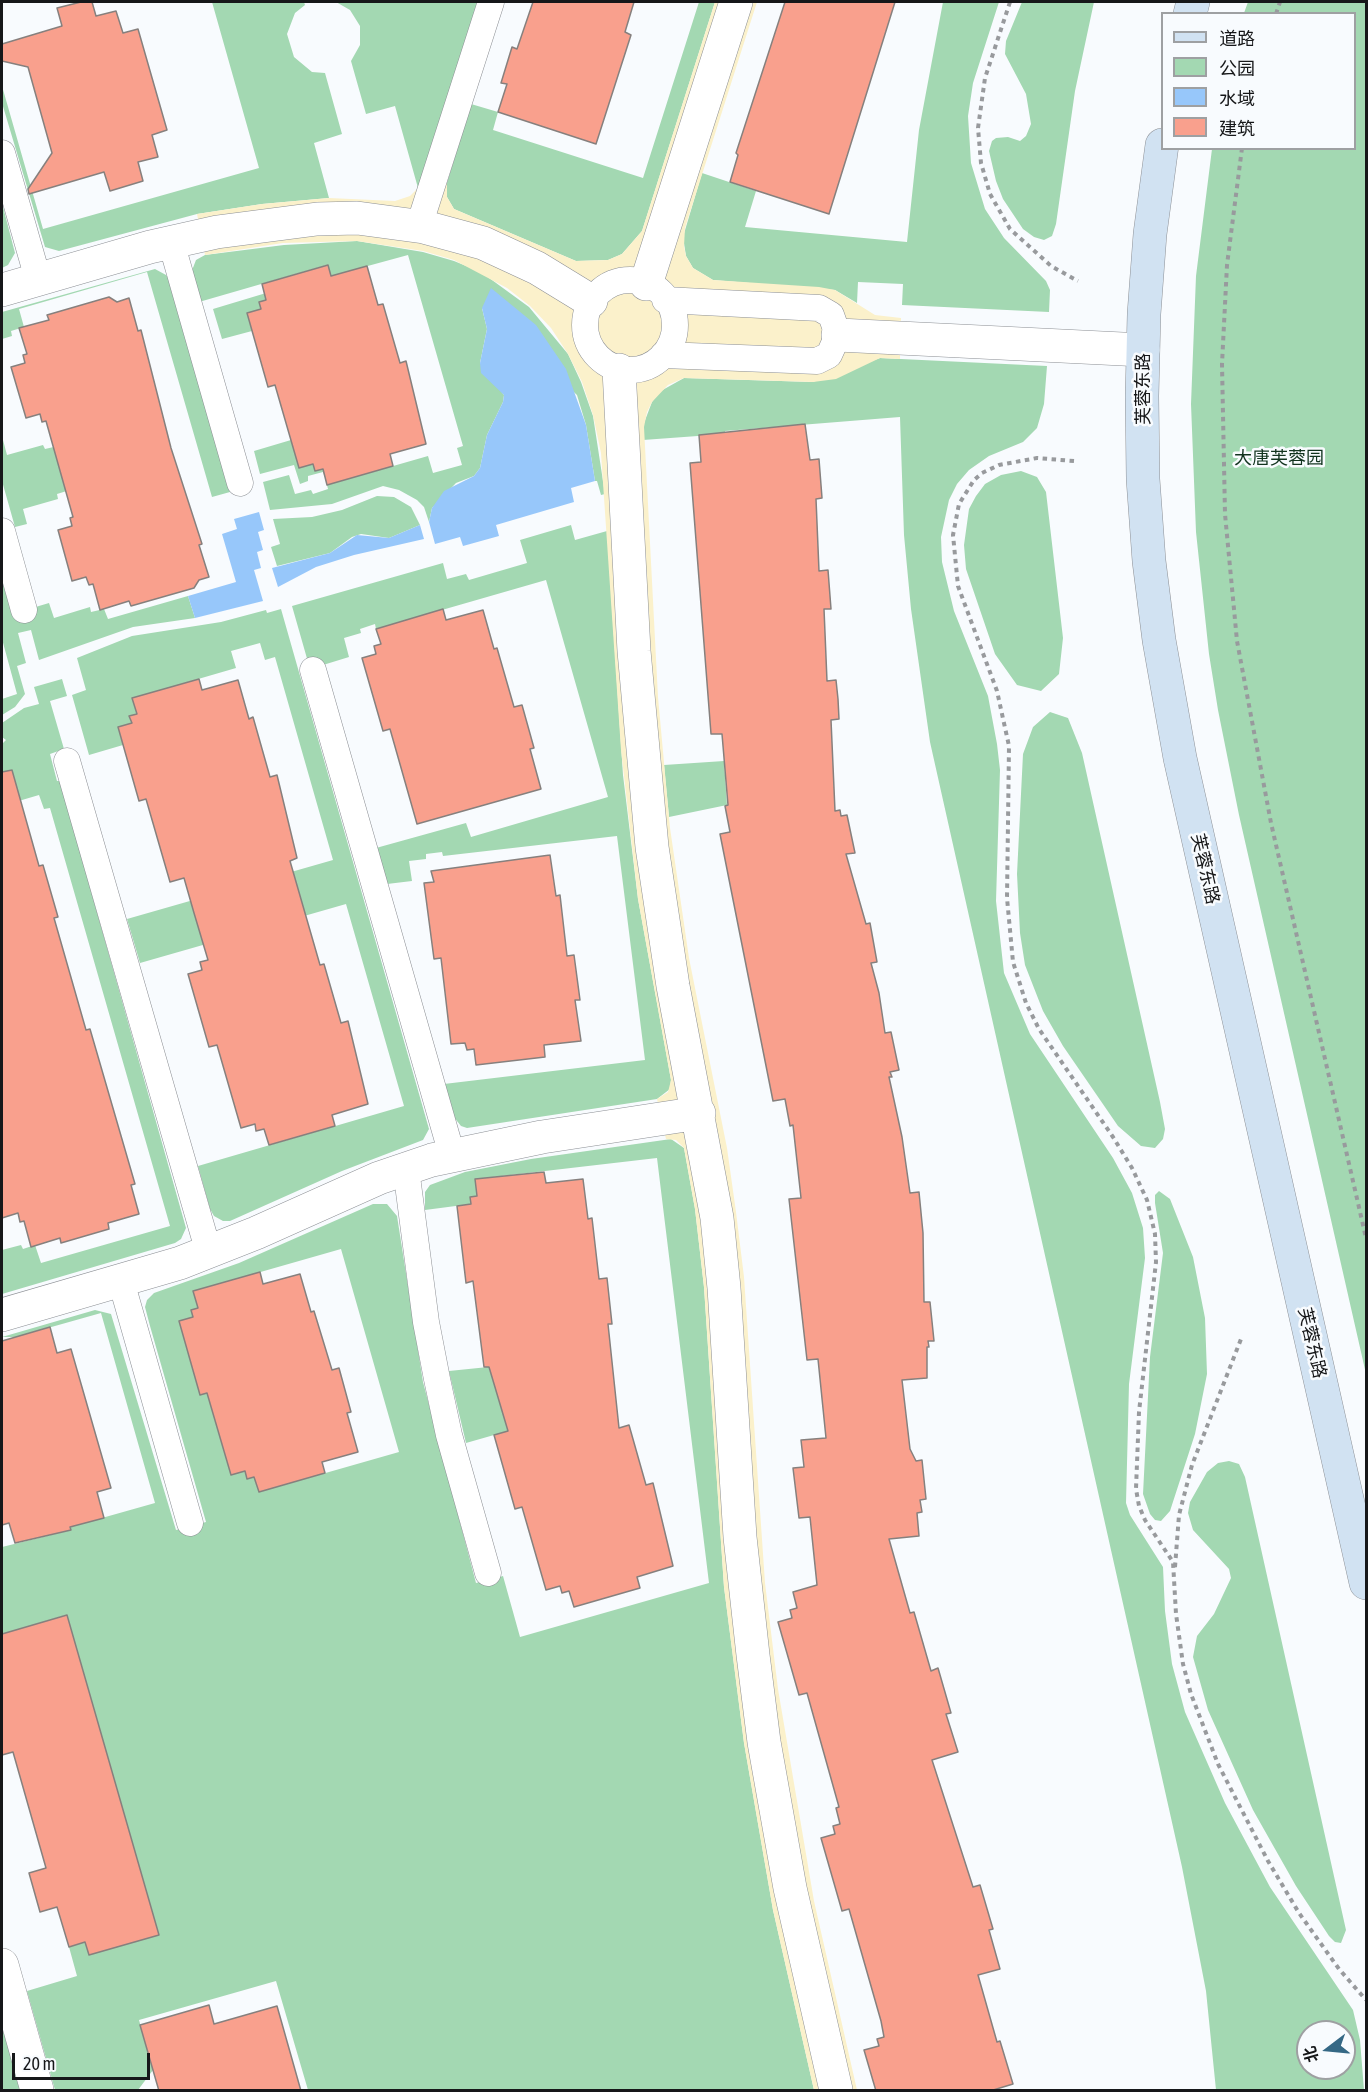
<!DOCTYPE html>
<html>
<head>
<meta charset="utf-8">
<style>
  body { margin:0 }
  #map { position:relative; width:1368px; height:2092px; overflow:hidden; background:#f8fbfe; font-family:"Asap Condensed","Noto Sans SC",sans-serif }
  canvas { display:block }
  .frame { position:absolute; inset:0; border:3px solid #161719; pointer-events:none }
  .legend { position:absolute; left:1161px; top:12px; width:195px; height:138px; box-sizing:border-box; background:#f8fbfe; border:2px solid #9ea0a2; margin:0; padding:8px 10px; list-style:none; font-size:18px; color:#161719 }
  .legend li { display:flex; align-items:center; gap:12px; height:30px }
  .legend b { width:30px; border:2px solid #9ea0a2 }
  .north { position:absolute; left:1296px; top:2020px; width:60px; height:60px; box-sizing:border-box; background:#f8fbfe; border:2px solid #9ea0a2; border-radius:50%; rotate:254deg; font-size:16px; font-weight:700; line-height:24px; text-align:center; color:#161719 }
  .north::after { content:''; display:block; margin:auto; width:21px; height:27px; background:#356885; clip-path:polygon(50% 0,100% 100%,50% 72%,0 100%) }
  .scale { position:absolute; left:12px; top:2053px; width:138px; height:27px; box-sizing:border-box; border:3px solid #161719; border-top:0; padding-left:8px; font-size:18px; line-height:21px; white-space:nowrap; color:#161719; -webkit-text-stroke:4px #f8fbfe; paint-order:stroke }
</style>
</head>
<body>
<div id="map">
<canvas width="1368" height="2092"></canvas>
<div class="frame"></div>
<ul class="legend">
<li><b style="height:8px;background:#d1e2f2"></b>道路</li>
<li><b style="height:16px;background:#a3d8b2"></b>公园</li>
<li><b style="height:16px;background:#97c7fa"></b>水域</li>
<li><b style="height:16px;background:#f9a08d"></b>建筑</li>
</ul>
<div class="north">北</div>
<div class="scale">20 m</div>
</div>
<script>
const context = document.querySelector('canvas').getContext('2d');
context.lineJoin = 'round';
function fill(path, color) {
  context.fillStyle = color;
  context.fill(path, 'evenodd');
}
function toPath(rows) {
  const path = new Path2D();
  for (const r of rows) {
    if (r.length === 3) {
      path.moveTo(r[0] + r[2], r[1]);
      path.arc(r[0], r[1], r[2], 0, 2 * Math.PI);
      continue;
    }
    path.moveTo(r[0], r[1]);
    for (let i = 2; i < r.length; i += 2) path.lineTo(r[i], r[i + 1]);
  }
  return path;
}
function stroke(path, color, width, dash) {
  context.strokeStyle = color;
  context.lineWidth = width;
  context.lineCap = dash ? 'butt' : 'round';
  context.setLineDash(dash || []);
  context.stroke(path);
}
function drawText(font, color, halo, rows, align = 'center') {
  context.font = font + ' "Asap Condensed","Noto Sans SC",sans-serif';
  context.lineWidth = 5;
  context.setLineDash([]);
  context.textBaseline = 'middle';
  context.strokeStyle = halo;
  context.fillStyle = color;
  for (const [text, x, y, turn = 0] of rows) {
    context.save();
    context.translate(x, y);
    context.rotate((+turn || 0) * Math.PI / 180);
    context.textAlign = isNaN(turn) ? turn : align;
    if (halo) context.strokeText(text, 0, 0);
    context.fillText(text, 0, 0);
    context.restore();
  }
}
const green = toPath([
  [212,2,304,2,305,5,295,13,287,34,294,57,312,72,325,73,342,134,314,143,329,198,262,204,197,214,59,251,45,247,2,103,2,86,43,229,259,168],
  [336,2,478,2,418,188,395,106,366,114,351,61,360,45,360,26,350,10],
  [699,2,715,2,642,231,622,254,608,260,576,261,454,209,447,197,446,186,471,104,498,112,493,130,643,178],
  [943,2,999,2,973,83,968,116,971,163,985,209,1004,238,1046,281,1050,290,1049,312,902,305,903,284,858,282,857,303,835,290,713,280,693,268,686,256,683,237,702,173,756,191,745,227,907,242,919,130],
  [1022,2,1094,2,1075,91,1056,224,1052,236,1044,240,1034,237,1023,229,1003,199,996,181,989,151,992,141,996,138,1008,137,1020,141,1026,136,1031,124,1026,94,1005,54,1006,41],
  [1248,2,1366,2,1366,1374,1239,815,1218,710,1209,654,1196,532,1191,404,1196,276,1212,149,1354,148,1354,14,1244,13],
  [2,203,15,253,8,265,2,268],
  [357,241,423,252,454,261,481,272,529,307,568,354,581,382,593,416,605,494,601,495,597,481,595,481,586,425,577,395,482,308,487,329,480,363,504,395,503,402,487,435,480,468,474,476,456,483,432,508,429,522,424,507,417,500,399,490,383,486,332,504,270,510,263,482,289,475,295,494,311,490,313,494,328,489,327,485,428,456,433,473,462,465,457,448,463,446,408,255,331,276,327,265,199,302,191,273,196,260,205,255,284,245],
  [155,269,166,275,170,281,230,492,212,497,147,272,19,309,24,327,11,331,12,336,2,339,2,312],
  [286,287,288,294,259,302,261,309,247,313,252,331,222,339,213,309],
  [880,358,1047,366,1044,404,1037,428,1023,442,989,456,969,470,957,484,949,500,941,537,942,562,954,611,988,696,997,744,1000,770,996,901,1004,973,1030,1034,1113,1158,1132,1193,1143,1228,1145,1258,1129,1384,1126,1503,1130,1515,1163,1567,1165,1611,1172,1664,1185,1712,1225,1803,1270,1887,1353,2010,1360,2040,1364,2090,1216,2090,1206,1991,1182,1867,930,742,911,609,904,535,900,417,725,431,725,434,643,440,644,423,652,402,659,392,684,378,813,382],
  [1308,2032,1344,2032,1344,2068,1308,2068],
  [3,440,7,455,43,445,45,449,58,446,70,490,57,494,58,499,23,509,27,524,15,527,2,481],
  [291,440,313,464,316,471,345,463,346,469,324,475,323,472,308,476,308,481,300,484,294,465,260,474,254,451],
  [1021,471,1037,477,1046,492,1063,638,1059,674,1041,691,1017,685,995,654,966,569,964,545,969,509,976,496,985,484,1001,475],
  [377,496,394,497,411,507,420,525,389,538,361,534,352,537,330,553,277,566,271,547,280,544,273,519,312,517,342,510],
  [571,525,575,540,607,531,623,775,638,899,671,1080,670,1089,657,1099,467,1128,461,1126,453,1116,444,1084,645,1060,617,836,443,856,442,852,426,854,426,859,409,861,412,881,387,884,376,848,466,823,471,837,608,797,546,580,376,629,375,624,360,629,361,633,344,638,349,657,310,669,292,606,443,563,447,579,466,574,469,580,527,563,520,540],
  [2,578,12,614,49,603,54,618,90,607,91,612,104,609,108,619,188,596,195,618,133,627,39,660,31,630,18,633,26,663,17,666,25,694,15,707,2,715,2,699,17,694,2,639],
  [281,609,429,1129,423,1140,342,1171,230,1221,223,1221,214,1216,210,1209,198,1166,404,1106,346,904,140,963,127,919,333,860,275,657,265,660,260,643,231,651,236,668,133,698,159,707,130,716,132,723,118,727,123,745,89,755,72,695,86,690,77,658,132,636,221,622,266,610,267,613],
  [62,679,67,696,50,701,64,749,50,754,57,781,60,781,186,1228,181,1239,175,1243,2,1294,2,1250,21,1245,23,1249,35,1245,41,1263,170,1226,50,808,44,809,39,795,5,805,9,819,2,821,2,744,6,740,2,737,2,723,24,708,39,704,34,687],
  [1050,712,1068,718,1082,753,1160,1102,1165,1129,1163,1139,1155,1148,1141,1146,1118,1126,1063,1046,1043,1011,1025,965,1020,933,1017,874,1023,754,1033,727],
  [724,761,727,805,669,817,664,765],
  [671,1139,684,1148,695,1209,704,1287,724,1587,744,1743,773,1910,814,2090,308,2090,276,1981,139,2020,153,2070,138,2090,55,2090,27,1991,77,1976,69,1947,85,1942,89,1955,158,1935,66,1615,2,1634,2,1547,71,1530,70,1527,155,1503,101,1313,16,1337,2,1337,95,1310,111,1314,176,1530,206,1522,150,1326,145,1307,147,1300,154,1293,239,1263,373,1204,387,1204,397,1216,423,1382,476,1583,503,1576,520,1637,709,1583,657,1158,476,1179,500,1194,470,1197,471,1204,425,1210,425,1192,430,1185,465,1172,531,1159],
  [341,1249,399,1452,259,1492,256,1483,276,1470,247,1478,245,1471,231,1475,207,1393,200,1394,179,1321,193,1317,191,1310,220,1302,194,1291],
  [1159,1191,1170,1199,1193,1257,1205,1318,1207,1374,1195,1434,1170,1511,1161,1521,1155,1520,1150,1514,1143,1494,1150,1357,1163,1253,1155,1203,1155,1195],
  [498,1366,535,1415,506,1424,508,1431,466,1443,449,1371],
  [1229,1461,1239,1464,1245,1477,1346,1930,1341,1943,1335,1942,1329,1936,1296,1886,1253,1810,1208,1710,1193,1657,1197,1636,1214,1614,1231,1578,1229,1569,1193,1530,1188,1513,1190,1502,1207,1472,1218,1463],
  [2,2026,20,2089,20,2090,2,2090]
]);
const sand = toPath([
  [478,2,504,2,447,181,447,197,454,209,576,261,608,260,622,254,642,231,715,2,757,2,685,228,684,246,686,256,693,268,713,280,819,287,835,290,875,315,901,318,900,359,880,358,836,379,813,382,684,378,668,385,652,402,647,412,644,427,658,697,670,828,689,958,727,1148,736,1212,744,1277,765,1583,778,1689,814,1901,857,2090,814,2090,773,1910,744,1743,724,1587,704,1287,695,1209,684,1148,676,1140,666,1139,657,1099,668,1092,671,1080,638,899,621,750,601,453,593,415,582,382,568,354,551,328,530,306,507,288,454,260,423,251,357,241,283,243,205,255,201,235,197,214,262,204,329,198,395,201,410,196,418,188,423,173]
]);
const water = toPath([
  [491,288,536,325,566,369,586,425,595,481,571,488,574,502,496,525,499,536,463,546,460,537,435,544,429,522,432,508,444,491,474,476,480,468,487,435,503,402,504,395,481,373,480,363,487,329,482,308],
  [259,512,264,530,258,532,263,550,257,552,261,568,254,570,263,601,195,618,188,596,236,582,222,534,237,529,234,519],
  [420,525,424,539,354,555,316,567,278,587,272,568,330,553,357,535,389,538]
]);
const building = toPath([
  [81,2,92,2,96,16,116,11,123,33,138,29,167,130,152,135,158,157,138,162,143,181,110,191,104,172,29,194,28,189,52,153,28,67,2,61,2,44,62,26,57,8,81,2],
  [533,2,634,2,625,32,631,35,596,144,498,112,507,84,501,83,512,47,517,49,533,2],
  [785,2,895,2,829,214,730,182,738,155,736,153,785,2],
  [328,265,331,276,367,266,378,305,383,304,400,363,406,361,426,444,390,454,393,466,327,485,323,469,315,471,313,464,299,468,275,385,268,387,247,313,261,309,259,302,266,300,262,284,328,265],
  [109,297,117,302,129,298,138,331,141,330,171,448,202,544,199,545,209,577,199,580,194,588,131,606,129,601,100,610,93,584,89,585,86,577,72,581,58,530,72,526,70,518,73,517,46,421,42,422,40,414,26,418,11,367,25,363,23,355,27,354,19,328,49,320,47,315,109,297],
  [805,424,810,460,819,459,822,498,816,499,819,571,828,570,831,609,824,609,827,681,836,680,838,699,839,719,831,720,835,811,840,810,841,816,847,815,855,853,846,854,866,924,870,923,877,962,871,963,879,993,885,1033,891,1032,899,1070,890,1072,892,1077,889,1077,902,1137,910,1193,919,1192,923,1233,924,1302,930,1302,934,1341,928,1341,929,1347,927,1347,927,1378,902,1380,910,1449,916,1461,922,1460,926,1499,920,1500,922,1512,917,1513,919,1536,889,1539,910,1613,914,1612,931,1671,938,1668,951,1713,946,1714,958,1752,932,1760,973,1887,980,1885,993,1929,989,1930,1000,1969,978,1975,997,2042,1000,2041,1013,2084,990,2091,876,2091,864,2050,879,2046,877,2039,884,2037,881,2021,849,1909,842,1911,821,1838,835,1834,833,1826,840,1824,836,1808,839,1807,807,1693,799,1695,778,1622,792,1618,790,1610,797,1608,793,1592,817,1585,810,1517,799,1518,793,1468,804,1467,801,1440,826,1438,818,1359,807,1360,789,1199,801,1198,793,1125,790,1126,785,1099,773,1101,720,834,730,832,725,806,728,805,722,734,711,734,690,463,701,462,699,435,805,424],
  [443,609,446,620,483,610,494,649,497,648,514,707,522,705,534,748,530,749,541,789,417,824,390,729,383,731,362,658,376,654,374,646,381,644,376,629,443,609],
  [199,679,202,690,238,680,249,719,253,717,270,777,277,775,297,858,290,861,320,965,324,964,341,1023,348,1021,368,1104,332,1115,335,1126,269,1145,264,1129,256,1131,255,1124,241,1128,217,1045,209,1047,188,974,202,970,200,962,208,960,194,913,184,878,170,882,146,799,139,801,118,727,132,723,129,716,137,714,132,698,199,679],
  [12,770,39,866,43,865,58,917,54,918,86,1030,90,1029,135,1184,131,1185,139,1214,108,1223,109,1229,61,1243,60,1238,31,1247,24,1221,20,1222,18,1213,2,1218,2,772,12,770],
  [550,855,556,896,560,895,567,956,574,955,580,1000,575,1000,581,1041,544,1045,545,1057,476,1065,474,1049,467,1050,465,1043,451,1044,441,958,434,959,424,883,434,882,431,871,550,855],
  [544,1172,546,1183,583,1179,588,1219,592,1218,599,1279,607,1278,612,1324,608,1324,619,1428,629,1425,646,1485,653,1483,673,1566,637,1577,640,1588,574,1607,569,1591,562,1593,560,1586,546,1590,522,1507,515,1509,494,1435,508,1431,489,1367,484,1367,473,1281,466,1283,457,1206,471,1204,470,1197,477,1196,475,1179,544,1172],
  [260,1272,263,1284,300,1274,311,1312,314,1311,332,1370,339,1368,351,1412,347,1413,358,1452,322,1462,325,1473,259,1492,254,1477,247,1479,245,1471,231,1475,207,1393,200,1395,179,1321,193,1317,191,1310,198,1308,193,1291,260,1272],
  [50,1327,57,1353,71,1349,111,1488,97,1492,104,1518,70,1527,71,1530,15,1543,9,1523,2,1525,2,1341,50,1327],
  [67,1615,159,1935,89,1955,85,1942,69,1947,57,1907,40,1912,29,1873,46,1868,13,1752,2,1755,2,1634,67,1615],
  [209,2005,214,2024,277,2006,301,2091,159,2091,140,2025,209,2005]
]);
const path = toPath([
  [1010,2,985,78,978,128,981,163,990,194,1010,229,1051,266,1078,281],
  [1276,14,1280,2],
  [1242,148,1227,265,1222,364,1225,514,1237,641,1271,823,1366,1238],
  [1074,461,1037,458,999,465,982,473,974,480,959,504,953,535,958,586,997,691,1009,746,1007,898,1013,962,1026,1003,1039,1029,1113,1137,1132,1168,1147,1200,1155,1234,1156,1262,1139,1412,1136,1489,1139,1506,1145,1520,1173,1562,1176,1614,1183,1664,1191,1694,1218,1764,1268,1861,1299,1913,1339,1969,1366,2000],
  [1175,1567,1179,1515,1192,1465,1241,1339]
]);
const service = toPath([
  [2,153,38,279],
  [419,226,491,2],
  [171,242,240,483],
  [630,325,45],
  [663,355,817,361,829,355,838,335,831,315,819,308,665,300],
  [2,531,24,610],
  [313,670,452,1155],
  [67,761,209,1253],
  [406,1169,426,1322,437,1379,449,1435,488,1573],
  [121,1281,190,1523]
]);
const minor = toPath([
  [646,284,736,2],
  [2,290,150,247,217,232,317,219,357,218,424,227,483,243,537,268,591,301],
  [838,335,1143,350],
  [619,370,634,651,652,847,673,986,717,1218,724,1288,740,1537,753,1655,764,1742,790,1888,836,2090],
  [2,1315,180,1263,256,1233,379,1178,432,1160,542,1137,699,1113],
  [2,1965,37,2090]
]);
const secondary = toPath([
  [1190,14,1193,2],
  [1162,145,1150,234,1144,314,1142,396,1143,479,1149,561,1159,640,1180,758,1366,1583]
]);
const streetNames = [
  ["芙蓉东路",1143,389,-90],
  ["芙蓉东路",1205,869,77],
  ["芙蓉东路",1312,1343,77]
];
const parkNames = [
  ["大唐芙蓉园",1279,458]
];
fill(green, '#a3d8b2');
fill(sand, '#fbf1cb');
fill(water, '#97c7fa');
fill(building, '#f9a08d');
stroke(building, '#86807e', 1.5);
stroke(service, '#8d9095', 27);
stroke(minor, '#8d9095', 34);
stroke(secondary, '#8d9095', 34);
stroke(path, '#989a9d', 4, [4.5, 4.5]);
stroke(service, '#fff', 26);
stroke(minor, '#fff', 33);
stroke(secondary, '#d1e2f2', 33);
drawText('18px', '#161719', '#f8fbfe', streetNames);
drawText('18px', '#12341f', '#f8fbfe', parkNames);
</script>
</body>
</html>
